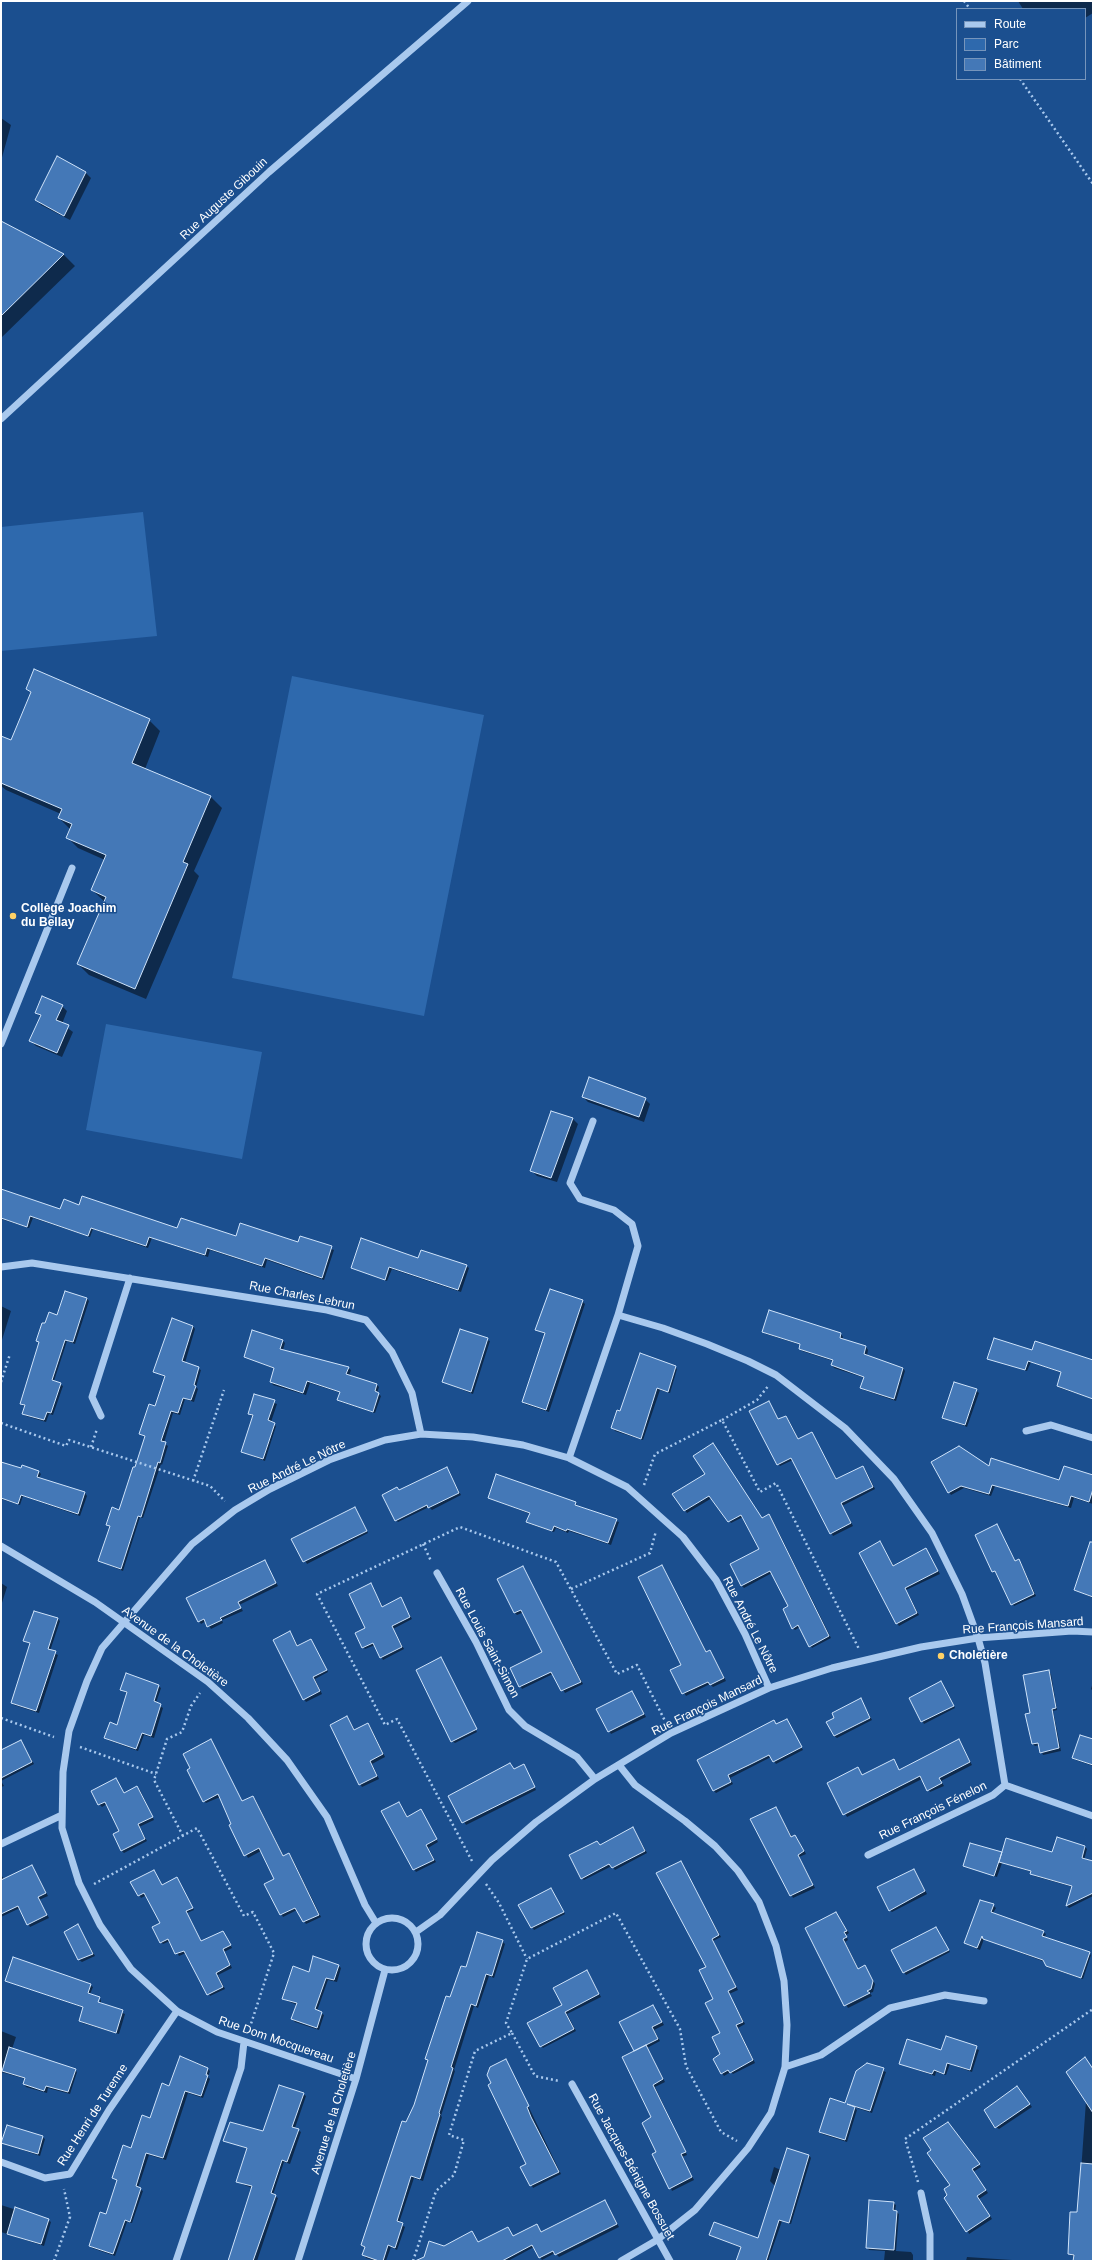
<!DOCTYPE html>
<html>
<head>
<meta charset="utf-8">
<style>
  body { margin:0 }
  #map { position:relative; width:1094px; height:2262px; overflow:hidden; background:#1b4f8f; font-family:Arial,sans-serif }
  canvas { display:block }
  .frame { position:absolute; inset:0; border:2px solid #fff; pointer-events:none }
  .legend { position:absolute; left:956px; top:8px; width:130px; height:72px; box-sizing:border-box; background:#1b4f8f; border:1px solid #7695bc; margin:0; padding:5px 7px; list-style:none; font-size:12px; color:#fff }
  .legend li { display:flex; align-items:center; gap:8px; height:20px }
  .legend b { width:20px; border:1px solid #7695bc }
</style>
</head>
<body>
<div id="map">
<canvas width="1094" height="2262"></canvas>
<div class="frame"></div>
<ul class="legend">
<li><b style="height:5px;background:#a9c9ee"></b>Route</li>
<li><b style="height:11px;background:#2e69ad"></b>Parc</li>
<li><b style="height:11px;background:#4478b7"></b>Bâtiment</li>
</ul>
</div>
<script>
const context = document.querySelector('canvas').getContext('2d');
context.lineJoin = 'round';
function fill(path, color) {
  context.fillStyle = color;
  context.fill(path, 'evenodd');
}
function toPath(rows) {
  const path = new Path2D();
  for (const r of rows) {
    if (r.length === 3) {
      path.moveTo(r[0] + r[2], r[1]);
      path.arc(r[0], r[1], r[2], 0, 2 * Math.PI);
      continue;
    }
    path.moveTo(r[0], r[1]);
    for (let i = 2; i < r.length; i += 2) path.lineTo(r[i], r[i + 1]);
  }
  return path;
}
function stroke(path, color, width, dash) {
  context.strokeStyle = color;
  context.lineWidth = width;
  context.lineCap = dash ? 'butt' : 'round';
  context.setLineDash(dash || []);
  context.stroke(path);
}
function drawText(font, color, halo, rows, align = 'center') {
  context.font = font + ' Arial,sans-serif';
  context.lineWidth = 3;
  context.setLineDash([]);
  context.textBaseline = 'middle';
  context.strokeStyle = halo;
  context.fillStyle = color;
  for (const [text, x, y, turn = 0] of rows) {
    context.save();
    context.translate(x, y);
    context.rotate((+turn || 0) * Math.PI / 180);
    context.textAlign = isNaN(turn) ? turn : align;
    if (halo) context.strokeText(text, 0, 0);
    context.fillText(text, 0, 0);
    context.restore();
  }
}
const green = toPath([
  [143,512,157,636,1,651,1,527],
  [292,676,484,715,424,1016,232,978],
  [106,1024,262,1052,242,1159,86,1130]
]);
const shadow = toPath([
  [1018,1,1093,1,1093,13,1085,18,1085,9,1023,9],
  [1,118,11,125,1,161],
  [57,158,86,173,91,178,70,220,41,205,36,199],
  [1,222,64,255,75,266,1,338],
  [27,689,149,720,160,731,145,769,211,797,222,808,194,871,199,876,146,999,89,975,78,964,105,902,92,890,105,860,78,848,67,837,70,829,59,818,61,814,6,790,1,786,1,746,11,742,32,694],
  [62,1006,67,1011,62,1024,73,1032,62,1057,36,1046,31,1041,41,1017,36,1012],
  [583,1097,645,1099,650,1104,644,1122,588,1102],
  [573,1119,578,1124,557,1182,537,1176,531,1170],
  [1,1191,61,1211,79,1206,178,1230,236,1238,298,1243,300,1237,334,1250,324,1280,267,1260,265,1268,210,1250,208,1257,152,1238,148,1248,93,1229,90,1237,33,1218,29,1228,1,1219],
  [419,1259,466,1266,469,1268,461,1292,392,1269,387,1281,353,1268],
  [87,1299,89,1301,75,1344,67,1341,54,1381,63,1386,53,1415,49,1414,46,1422,26,1416,23,1414,26,1407,21,1404,40,1343,37,1341,46,1324],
  [582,1301,585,1304,549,1412,525,1404,523,1402,545,1334,537,1330],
  [1,1306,11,1311,1,1343],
  [770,1311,841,1334,843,1337,842,1340,866,1347,868,1350,867,1356,903,1368,905,1371,896,1401,864,1390,861,1388,865,1378,834,1368,832,1365,833,1361,802,1351,800,1349,801,1345,766,1334,763,1332],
  [193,1326,195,1329,185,1363,201,1370,196,1387,198,1389,194,1402,185,1399,180,1415,173,1413,164,1443,168,1446,162,1465,161,1464,143,1518,140,1517,123,1571,99,1561,110,1527,107,1524,120,1511,146,1437,141,1433,156,1407,165,1377,154,1371],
  [461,1330,490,1341,473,1394,443,1382],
  [283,1341,285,1343,283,1350,348,1368,351,1370,349,1376,377,1385,379,1387,377,1393,381,1396,375,1413,341,1402,338,1400,341,1393,310,1383,306,1395,273,1385,271,1382,275,1369,245,1357],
  [1032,1351,1093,1362,1093,1399,1060,1388,1058,1386,1062,1373,1031,1362,1027,1371,988,1358],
  [675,1367,677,1369,670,1393,660,1390,643,1440,615,1431,613,1428],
  [976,1390,979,1393,967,1427,943,1417],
  [255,1395,277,1404,271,1422,276,1426,265,1461,242,1452,253,1417,249,1413],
  [769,1403,779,1420,786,1417,788,1419,799,1440,814,1436,837,1480,862,1467,865,1469,875,1489,842,1506,853,1526,833,1536,793,1460,780,1466,778,1464],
  [1,1463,22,1470,38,1471,41,1474,39,1478,85,1493,87,1496,80,1516,23,1496,20,1505,1,1499],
  [989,1467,1060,1481,1093,1476,1093,1504,1074,1498,1071,1508,995,1486,991,1496,964,1488,951,1495,949,1492],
  [446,1468,461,1495,432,1510,429,1507,398,1522,396,1520,397,1488,400,1491],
  [706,1474,762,1518,769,1515,771,1517,831,1638,812,1648,800,1627,795,1630,793,1628,790,1607,772,1573,744,1588,742,1586,731,1565,760,1549,743,1517,731,1523,712,1498,687,1513,674,1495],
  [489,1498,576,1503,577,1507,619,1522,611,1545,569,1531,568,1533,556,1528,554,1532,530,1524,527,1522,530,1514],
  [355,1508,368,1533,307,1564,293,1540],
  [997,1525,1016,1562,1018,1560,1021,1563,1036,1596,1014,1606,997,1573,993,1571],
  [880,1543,894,1566,926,1549,940,1574,906,1590,919,1615,899,1626,897,1623],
  [264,1561,278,1586,239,1605,243,1611,222,1620,223,1623,211,1629,206,1621,201,1624,199,1621],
  [1093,1562,1093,1598,1075,1590],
  [662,1566,707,1653,710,1652,712,1654,726,1681,713,1687,710,1684,686,1696,671,1671,682,1665],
  [523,1567,583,1684,565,1693,553,1674,522,1689,511,1668,543,1652,524,1612,517,1615,515,1613],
  [1,1583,7,1587,1,1606],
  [370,1584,383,1607,400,1599,412,1619,393,1629,404,1649,383,1660,375,1645,365,1649,363,1647],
  [58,1619,60,1621,50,1651,58,1655,39,1713,14,1705,12,1703,31,1644,24,1641],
  [290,1632,298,1646,311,1640,313,1643,328,1672,315,1679,322,1694,306,1702,304,1699],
  [441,1659,477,1732,455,1743,452,1741],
  [1048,1672,1051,1674,1057,1710,1053,1711,1061,1751,1043,1755,1039,1745,1035,1746,1033,1744,1031,1714],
  [941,1682,955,1708,924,1724,910,1698],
  [1093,1682,1093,1691,1091,1689],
  [158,1686,161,1688,156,1703,163,1708,154,1738,144,1735,138,1751,108,1740,106,1738,117,1726,128,1694,122,1690],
  [632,1692,646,1717,611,1734,597,1709],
  [860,1699,872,1720,837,1738,834,1736,836,1718],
  [347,1717,355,1730,368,1724,370,1726,385,1757,372,1764,379,1779,362,1787,360,1784],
  [787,1720,803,1750,776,1764,771,1757,730,1778,733,1784,716,1793,714,1791,698,1760],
  [1093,1740,1093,1766,1076,1760,1073,1758],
  [21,1741,34,1764,1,1781,4,1786,1,1787,1,1751],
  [211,1741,242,1802,253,1797,255,1799,284,1857,288,1854,291,1856,321,1917,306,1924,297,1910,283,1917,265,1884,275,1880,261,1851,248,1858,230,1825,232,1824,220,1797,206,1803,204,1801],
  [959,1741,972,1765,941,1781,944,1786,930,1792,922,1779,847,1817,828,1783,858,1768,863,1776,893,1760,900,1771],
  [510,1764,514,1770,524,1765,536,1790,466,1825,450,1796],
  [116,1779,125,1794,137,1788,140,1790,154,1820,139,1827,147,1841,124,1853,121,1850,121,1831,107,1804,102,1807,99,1804],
  [399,1803,408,1818,421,1811,438,1842,428,1848,436,1862,416,1872,414,1869],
  [776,1808,792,1837,797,1838,806,1854,799,1857,815,1888,793,1898,752,1820],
  [635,1831,647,1853,615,1870,612,1866,584,1880,582,1878,597,1842,600,1846],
  [1058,1838,1085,1847,1087,1849,1084,1860,1093,1862,1093,1896,1069,1908,1067,1906,1073,1887,1034,1876,1032,1872,1002,1863,997,1877,964,1866,1001,1853,1053,1853],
  [680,1862,721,1937,713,1941,738,1990,729,1994,745,2024,738,2028,755,2063,733,2074,731,2072,724,2076,722,2073,722,2034],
  [32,1866,48,1896,39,1900,49,1918,30,1927,20,1908,1,1917,1,1875,5,1880],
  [154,1872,162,1885,177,1878,179,1881,194,1910,187,1913,201,1942,223,1932,225,1935,232,1948,224,1952,232,1968,218,1975,225,1989,210,1996,186,1953,179,1956,170,1941,163,1944,161,1942,162,1924,147,1895,141,1898,132,1882],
  [916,1873,927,1894,892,1912,889,1910],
  [551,1889,565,1914,534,1930,520,1905],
  [993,1905,996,1908,993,1913,1043,1932,1046,1934,1044,1938,1089,1953,1091,1955,1083,1979,1049,1968,1045,1962,984,1939,980,1950,968,1945,965,1943],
  [836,1913,849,1933,846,1935,848,1940,845,1942,859,1970,865,1966,875,1984,873,1992,870,1993,872,1996,848,2008,806,1928],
  [78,1925,95,1956,82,1962,79,1960],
  [936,1928,950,1952,906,1975,904,1972],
  [502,1941,505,1944,494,1978,489,1976,478,2008,474,2006,454,2070,455,2071,441,2116,442,2117,423,2181,414,2178,399,2223,405,2227,397,2250,391,2247,386,2261,376,2261,366,2258,364,2255,366,2248,362,2245,414,2106,429,2061,426,2059,451,1998,466,1969],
  [338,1965,341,1968,337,1982,328,1980,317,2011,324,2015,319,2030,295,2022,292,2019,297,2005,283,1999,309,1973],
  [587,1971,601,1997,567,2014,576,2031,543,2048,541,2046,563,2005],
  [6,1981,90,1985,93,1987,90,1994,96,2007,98,2007,101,1998,101,2004,125,2014,119,2034,82,2023,80,2020,84,2008],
  [653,2006,664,2025,654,2030,660,2041,647,2048,665,2082,655,2087,687,2155,682,2157,694,2180,672,2191,657,2152,653,2118,635,2052],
  [1,2031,16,2037,12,2049,75,2070,77,2072,70,2094,48,2088,47,2093,26,2087,24,2084,26,2079,1,2072],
  [946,2037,979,2050,972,2072,950,2064,946,2075,936,2072,935,2076,900,2064,941,2051],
  [180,2057,203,2065,210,2071,208,2077,210,2079,203,2098,188,2093,166,2160,149,2155,138,2188,143,2191,132,2223,127,2222,115,2256,92,2248,90,2246,106,2215,118,2181,113,2178,170,2087],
  [506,2060,561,2174,533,2188,522,2167,527,2165,493,2084],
  [867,2064,886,2072,872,2113,854,2107,857,2110,847,2142,822,2134,820,2132,846,2105],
  [1093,2069,1093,2261,1074,2261,1075,2257,1069,2254,1078,2214,1086,2101],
  [1019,2090,1032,2107,999,2129,996,2127],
  [303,2094,306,2096,295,2128,301,2132,290,2164,284,2162,273,2195,278,2198,257,2261,229,2261,252,2188,237,2182,248,2149,224,2140,264,2132],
  [948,2123,981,2167,973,2172,988,2193,979,2199,992,2219,969,2234,951,2185,933,2150],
  [42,2137,45,2139,40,2156,3,2143],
  [809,2155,811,2158,791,2224,782,2221,768,2261,737,2261,742,2248,710,2235,759,2239,775,2186,770,2181,774,2167,781,2170],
  [605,2201,619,2227,559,2257,555,2253,542,2260,534,2247,508,2261,423,2261,472,2232,479,2243,508,2228,514,2237,537,2225,541,2232],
  [893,2203,896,2205,895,2211,899,2214,896,2251,911,2252,913,2255,913,2261,884,2261,885,2251,869,2250,867,2247],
  [1,2205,48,2220,51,2222,44,2246,1,2232],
  [967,2257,1027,2261,1028,2261,966,2261]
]);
const building = toPath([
  [57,156,86,172,64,216,35,200,57,156],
  [1,221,64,254,1,316,1,221],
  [34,669,150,719,132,763,211,796,183,862,188,864,135,989,77,964,106,897,91,890,106,855,66,838,72,824,58,818,62,809,1,783,1,736,11,740,31,692,26,689,34,669],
  [42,996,63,1005,56,1020,69,1025,57,1053,29,1041,41,1015,35,1013,42,996],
  [589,1077,646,1098,639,1117,582,1097,589,1077],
  [551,1111,573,1118,551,1178,530,1171,551,1111],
  [1,1189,60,1209,64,1199,79,1205,82,1196,177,1228,181,1218,236,1236,240,1223,298,1242,300,1236,332,1246,322,1278,265,1258,262,1266,207,1248,205,1255,149,1237,146,1246,91,1228,88,1236,30,1216,27,1227,1,1218,1,1189],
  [361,1238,418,1258,421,1250,467,1265,458,1290,389,1267,385,1280,351,1268,361,1238],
  [550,1289,583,1300,546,1410,522,1402,545,1333,535,1330,550,1289],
  [65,1291,87,1298,73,1342,65,1340,52,1380,61,1383,51,1413,47,1412,44,1420,22,1414,25,1405,20,1404,39,1342,36,1341,42,1323,45,1323,49,1312,57,1315,65,1291],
  [769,1310,841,1333,840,1338,866,1346,864,1354,903,1368,894,1399,860,1388,864,1377,831,1365,833,1360,799,1349,800,1344,762,1332,769,1310],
  [172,1318,193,1326,182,1361,199,1367,194,1385,196,1386,191,1400,183,1398,178,1413,171,1411,161,1441,166,1442,160,1463,158,1462,141,1517,138,1516,121,1569,98,1561,110,1526,106,1525,112,1507,119,1510,133,1467,135,1467,145,1436,139,1434,149,1404,155,1406,165,1376,153,1372,172,1318],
  [460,1329,488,1338,471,1392,442,1382,460,1329],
  [252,1330,283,1340,280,1349,349,1367,346,1374,377,1384,375,1391,379,1393,373,1412,337,1400,340,1392,307,1381,303,1393,270,1382,274,1368,244,1357,252,1330],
  [994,1338,1032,1350,1035,1341,1093,1360,1093,1399,1057,1386,1061,1372,1028,1361,1025,1370,987,1359,994,1338],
  [640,1353,676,1366,668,1392,657,1388,641,1439,611,1428,617,1410,620,1411,640,1353],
  [954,1382,977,1389,965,1425,942,1418,954,1382],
  [254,1394,275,1400,268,1420,275,1423,263,1459,241,1452,253,1415,248,1414,254,1394],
  [769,1401,778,1419,786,1416,798,1439,812,1432,836,1479,863,1466,873,1487,841,1503,851,1523,830,1534,791,1458,777,1465,749,1411,769,1401],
  [713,1443,762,1518,769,1514,829,1636,809,1647,798,1625,792,1629,783,1609,788,1606,770,1571,741,1586,730,1564,759,1549,741,1515,728,1522,709,1496,684,1511,672,1494,705,1474,693,1456,713,1443],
  [959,1446,989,1466,991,1458,1059,1480,1064,1466,1093,1475,1093,1489,1089,1502,1071,1496,1068,1506,992,1485,989,1494,961,1486,948,1493,931,1462,959,1446],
  [1,1462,21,1468,22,1465,39,1471,37,1477,85,1492,78,1514,21,1495,18,1504,1,1498,1,1462],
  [447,1467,459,1493,428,1508,427,1505,395,1521,382,1495,397,1487,399,1490,447,1467],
  [496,1474,576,1502,575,1505,617,1519,608,1543,567,1529,566,1531,554,1526,552,1531,526,1522,530,1513,488,1498,496,1474],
  [355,1507,367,1531,303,1562,291,1539,355,1507],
  [997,1524,1015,1561,1019,1559,1034,1594,1011,1605,995,1571,992,1572,975,1535,997,1524],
  [880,1541,893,1566,926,1548,938,1571,905,1588,917,1613,896,1624,859,1553,880,1541],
  [1090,1542,1093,1542,1093,1597,1074,1590,1090,1542],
  [265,1560,276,1583,238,1602,241,1608,220,1618,222,1620,207,1627,204,1619,198,1622,186,1598,265,1560],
  [662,1565,706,1652,710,1650,724,1678,710,1685,708,1682,682,1694,670,1670,681,1665,638,1577,662,1565],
  [523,1566,581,1682,561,1691,551,1672,519,1687,510,1668,542,1652,521,1610,514,1613,497,1579,523,1566],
  [371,1583,382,1607,401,1597,410,1617,392,1626,402,1647,380,1658,373,1643,362,1648,355,1633,365,1628,349,1594,371,1583],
  [34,1611,58,1618,48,1649,56,1651,36,1711,11,1703,30,1643,23,1641,34,1611],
  [290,1631,297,1646,311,1639,327,1670,313,1677,320,1691,303,1700,273,1640,290,1631],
  [441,1657,477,1729,451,1742,416,1670,441,1657],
  [1049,1670,1056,1708,1052,1709,1059,1748,1040,1753,1038,1743,1032,1744,1025,1714,1030,1713,1023,1675,1049,1670],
  [126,1673,159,1685,154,1701,161,1704,151,1736,142,1733,136,1749,104,1738,110,1722,117,1725,122,1708,127,1692,120,1690,126,1673],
  [941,1681,954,1706,921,1722,909,1698,941,1681],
  [632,1691,644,1714,608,1732,596,1709,632,1691],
  [861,1698,870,1718,834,1736,826,1722,834,1718,832,1713,861,1698],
  [347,1716,354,1730,368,1723,383,1754,370,1761,377,1776,359,1785,330,1725,347,1716],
  [787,1719,802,1747,773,1762,769,1755,749,1765,728,1775,731,1782,713,1791,697,1760,774,1720,776,1724,787,1719],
  [1080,1735,1093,1739,1093,1765,1072,1758,1080,1735],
  [211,1739,242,1801,253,1796,283,1856,289,1853,319,1915,303,1922,295,1908,280,1915,264,1884,274,1879,259,1848,244,1856,229,1825,231,1824,218,1794,203,1802,187,1770,190,1768,183,1754,211,1739],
  [959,1739,970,1762,939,1778,942,1783,927,1791,920,1776,843,1815,827,1783,858,1767,862,1775,894,1759,899,1770,959,1739],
  [21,1740,32,1762,1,1778,1,1750,21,1740],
  [510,1763,514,1769,524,1764,535,1787,462,1823,448,1796,510,1763],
  [116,1778,124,1793,137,1786,153,1817,138,1824,145,1839,121,1851,113,1834,119,1831,105,1802,98,1805,91,1791,116,1778],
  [399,1802,407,1817,421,1809,437,1839,426,1845,434,1860,413,1870,381,1811,399,1802],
  [776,1807,791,1837,795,1835,804,1851,798,1855,813,1885,790,1896,750,1819,776,1807],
  [633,1827,645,1851,612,1868,609,1864,581,1879,569,1855,597,1841,600,1845,633,1827],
  [1057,1837,1085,1846,1082,1858,1093,1861,1093,1893,1066,1906,1072,1886,1030,1874,1031,1871,999,1862,1006,1838,1052,1852,1057,1837],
  [970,1843,1002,1852,994,1876,963,1866,970,1843],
  [681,1861,719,1935,712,1939,736,1987,728,1991,743,2022,736,2025,753,2060,730,2073,728,2070,721,2074,713,2059,720,2054,712,2037,720,2033,705,2003,713,1999,699,1970,706,1967,656,1873,681,1861],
  [32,1865,46,1893,38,1897,47,1915,27,1925,18,1906,1,1914,1,1880,32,1865],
  [914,1869,925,1891,889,1911,877,1887,914,1869],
  [154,1870,162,1885,177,1877,193,1908,186,1911,201,1941,223,1931,231,1945,223,1949,230,1965,216,1973,223,1987,207,1995,184,1951,175,1954,168,1939,160,1943,152,1927,160,1923,144,1893,138,1896,130,1882,154,1870],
  [551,1888,564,1912,531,1928,518,1905,551,1888],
  [980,1900,994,1904,991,1912,1044,1931,1042,1936,1090,1952,1081,1978,1046,1966,1043,1960,983,1939,982,1936,977,1948,964,1943,980,1900],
  [836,1912,847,1931,844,1932,847,1937,843,1939,858,1969,865,1965,873,1981,871,1989,867,1991,870,1993,844,2006,805,1928,836,1912],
  [78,1924,93,1954,78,1960,64,1932,78,1924],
  [936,1927,949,1950,903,1973,891,1950,936,1927],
  [477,1932,503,1940,492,1976,486,1974,476,2006,471,2004,451,2067,453,2068,439,2113,440,2114,420,2179,411,2176,397,2221,403,2223,395,2248,388,2245,383,2261,379,2261,362,2255,365,2247,361,2245,402,2121,406,2122,414,2105,428,2060,425,2059,446,1996,450,1997,461,1966,466,1967,477,1932],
  [313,1956,339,1965,334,1980,326,1978,315,2009,322,2012,317,2028,291,2019,297,2003,282,1999,293,1966,309,1972,313,1956],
  [13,1957,91,1984,88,1993,100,1997,98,2002,123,2010,116,2033,79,2021,83,2007,5,1981,13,1957],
  [587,1970,599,1994,565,2012,574,2029,540,2047,527,2023,562,2005,553,1988,587,1970],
  [653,2005,662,2022,652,2027,658,2039,634,2051,619,2022,653,2005],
  [946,2036,977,2046,970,2070,947,2063,944,2074,934,2070,932,2074,899,2064,907,2039,941,2050,946,2036],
  [646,2045,663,2079,653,2085,686,2152,681,2154,692,2177,669,2189,652,2154,656,2152,642,2123,651,2117,622,2057,646,2045],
  [9,2047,76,2069,68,2092,46,2086,44,2091,23,2084,25,2078,2,2071,9,2047],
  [180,2056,208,2068,206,2075,208,2075,201,2096,185,2091,163,2158,146,2153,136,2186,141,2188,130,2222,125,2220,113,2254,89,2246,100,2212,106,2214,117,2180,112,2178,123,2145,131,2148,142,2115,150,2118,162,2083,169,2086,180,2056],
  [1085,2057,1093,2069,1093,2113,1066,2072,1085,2057],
  [506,2059,529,2106,527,2107,531,2117,559,2172,530,2186,520,2167,526,2164,488,2085,491,2083,487,2075,490,2067,506,2059],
  [867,2063,884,2068,870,2111,847,2104,855,2107,845,2140,819,2132,830,2098,845,2103,856,2071,867,2063],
  [279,2085,304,2093,292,2127,299,2129,287,2162,282,2160,271,2193,276,2195,253,2261,228,2261,252,2186,236,2182,247,2148,223,2141,230,2122,263,2131,279,2085],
  [1017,2086,1030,2104,995,2128,984,2110,1017,2086],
  [948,2122,980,2164,972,2169,986,2190,977,2196,990,2216,966,2232,944,2198,947,2195,944,2189,950,2185,927,2153,931,2150,923,2138,948,2122],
  [7,2125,43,2136,38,2154,1,2143,7,2125],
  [787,2148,809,2155,789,2223,779,2220,766,2261,736,2261,741,2247,709,2235,714,2222,758,2238,787,2148],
  [1081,2163,1093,2164,1093,2261,1073,2261,1074,2255,1068,2254,1070,2212,1077,2212,1081,2163],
  [605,2200,617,2224,555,2255,553,2251,539,2258,532,2245,502,2261,415,2261,424,2257,429,2241,444,2246,472,2231,478,2242,508,2227,513,2236,537,2224,541,2232,605,2200],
  [869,2200,894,2202,893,2210,897,2211,894,2250,866,2248,869,2200],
  [15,2207,49,2219,41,2244,7,2234,15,2207]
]);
const path = toPath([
  [964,1,970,9],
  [1020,79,1093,184],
  [1,1382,10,1354],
  [722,1420,757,1400,769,1385],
  [1,1423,66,1446,69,1440,210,1486,225,1501],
  [91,1447,97,1429],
  [193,1481,224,1390],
  [644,1485,655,1454,722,1420,760,1492,776,1483,859,1649],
  [423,1544,431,1561],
  [571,1589,650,1553,656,1531],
  [1,1718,54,1737],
  [80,1747,156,1774],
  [183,1836,154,1780,167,1739,182,1732,191,1706,200,1693],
  [472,1861,397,1719,385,1725,317,1594,460,1527,556,1562,617,1674,637,1665,665,1721],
  [94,1884,197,1828,244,1916,253,1912,274,1953,249,2030],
  [486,1884,499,1903,527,1959],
  [512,2033,535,2076,559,2081],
  [918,2182,905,2139,1093,2009],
  [54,2261,70,2217,64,2189],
  [413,2261,436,2191,454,2175,464,2140,449,2135,475,2051,512,2033,506,2023,527,1959,616,1913,680,2029,686,2066,721,2132,737,2141]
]);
const minor = toPath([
  [1,419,269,172,468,1],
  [1,1044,72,868],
  [593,1121,570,1183,580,1199,614,1210,632,1224,638,1246,618,1315],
  [1,1267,32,1263,327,1310,366,1320,392,1352,412,1393,421,1434],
  [101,1416,92,1397,130,1278],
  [1026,1431,1051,1425,1093,1438],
  [569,1458,618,1315,663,1328,707,1344,748,1361,776,1375,845,1428,894,1479,932,1533,962,1594,978,1638,985,1663,1005,1785,1093,1816],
  [1,1546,95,1602,208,1682,248,1718,287,1760,327,1817,365,1905,376,1923],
  [437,1573,476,1642,509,1710,525,1726,577,1757,595,1779],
  [619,1765,635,1785,685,1821,715,1846,738,1871,759,1902,776,1946,784,1981,787,2025,785,2067,771,2113,748,2148,695,2210,657,2240,621,2261],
  [1,1844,62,1815],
  [868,1855,993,1795,1005,1785],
  [392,1944,26],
  [416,1932,440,1915,492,1860,536,1822,595,1779,671,1733,769,1688,832,1668,921,1647,978,1638,1072,1631,1093,1632],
  [785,2067,821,2055,890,2008,945,1995,984,2001],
  [356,2079,217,2032,177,2011,131,1969,100,1925,79,1883,62,1828,63,1772,69,1731,87,1681,102,1648,192,1544,235,1510,270,1489,329,1460,385,1440,421,1434,473,1437,523,1445,569,1458,627,1487,683,1537,716,1580,745,1634,769,1688],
  [572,2084,670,2261],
  [1,2162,45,2178,70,2174,109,2110,177,2011],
  [921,2193,930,2234,930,2261],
  [176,2261,241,2068,244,2042],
  [298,2261,356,2079,385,1970]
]);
const markers = [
  [13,916,4,"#ffd166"],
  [941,1656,4,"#ffd166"]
];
const streetNames = [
  ["Rue Auguste Gibouin",224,199,-43],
  ["Rue Charles Lebrun",302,1296,11],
  ["Rue André Le Nôtre",297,1467,-26],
  ["Rue André Le Nôtre",750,1625,63],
  ["Rue François Mansard",1023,1626,-4],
  ["Rue Louis Saint-Simon",487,1643,62],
  ["Avenue de la Choletière",175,1647,36],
  ["Rue François Mansard",707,1706,-26],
  ["Rue François Fénelon",933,1811,-26],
  ["Rue Dom Mocquereau",276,2040,19],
  ["Avenue de la Choletière",334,2113,-73],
  ["Rue Henri de Turenne",93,2115,-57],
  ["Rue Jacques-Bénigne Bossuet",631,2167,61]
];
const poiNames = [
  ["Collège Joachim",21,909],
  ["du Bellay",21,923],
  ["Choletière",949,1656]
];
fill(green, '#2e69ad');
fill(shadow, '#0007');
fill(building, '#4478b7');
stroke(building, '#cfe3fa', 1);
stroke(path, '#a9c9ee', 2.5, [2, 3]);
stroke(minor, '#a9c9ee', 7);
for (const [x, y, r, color] of markers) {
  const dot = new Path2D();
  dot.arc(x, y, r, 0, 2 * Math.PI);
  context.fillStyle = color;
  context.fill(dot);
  stroke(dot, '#1b4f8f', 1.5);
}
drawText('12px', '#fff', '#1b4f8f', streetNames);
drawText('bold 12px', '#fff', '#1b4f8f', poiNames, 'left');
</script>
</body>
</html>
